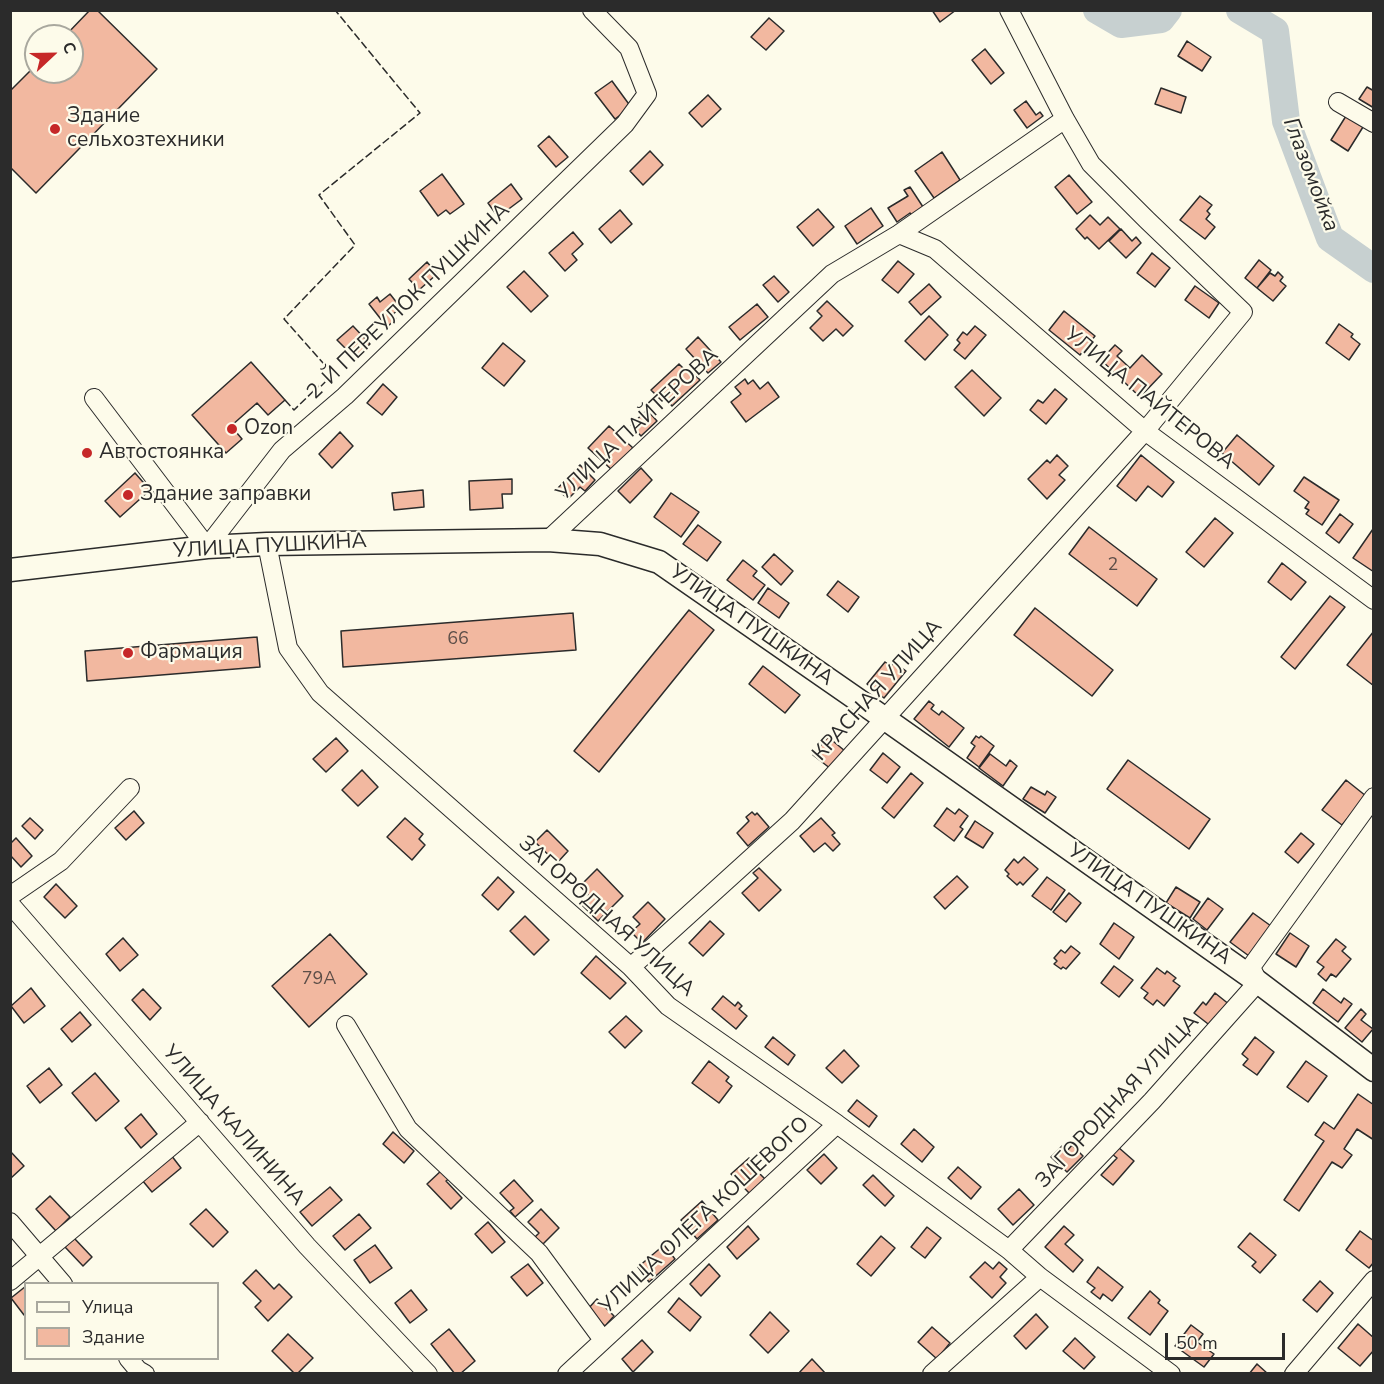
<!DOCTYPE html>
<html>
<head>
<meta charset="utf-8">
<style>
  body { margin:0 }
  #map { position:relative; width:1384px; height:1384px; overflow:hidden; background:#fdfbea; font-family:"Nunito Sans",sans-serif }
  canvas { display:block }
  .frame { position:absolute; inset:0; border:12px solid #2b2b2b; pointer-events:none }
  .legend { position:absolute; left:24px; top:1282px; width:195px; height:78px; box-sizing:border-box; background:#fdfbea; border:2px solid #a9a89e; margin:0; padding:8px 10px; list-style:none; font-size:18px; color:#2b2b2b }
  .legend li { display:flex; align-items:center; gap:12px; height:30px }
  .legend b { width:30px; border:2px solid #a9a89e }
  .north { position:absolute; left:24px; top:24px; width:60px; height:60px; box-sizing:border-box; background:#fdfbea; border:2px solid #a9a89e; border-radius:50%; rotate:68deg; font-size:16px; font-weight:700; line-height:24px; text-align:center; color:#2b2b2b }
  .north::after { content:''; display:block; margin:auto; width:21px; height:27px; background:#c62828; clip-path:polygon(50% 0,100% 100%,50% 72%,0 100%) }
  .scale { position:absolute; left:1165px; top:1333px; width:120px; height:27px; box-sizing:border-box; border:3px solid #2b2b2b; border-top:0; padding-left:8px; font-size:18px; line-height:21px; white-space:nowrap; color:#2b2b2b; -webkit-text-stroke:4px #fdfbea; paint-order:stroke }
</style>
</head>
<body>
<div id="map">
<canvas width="1384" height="1384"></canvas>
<div class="frame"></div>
<ul class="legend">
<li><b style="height:8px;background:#fdfbea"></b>Улица</li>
<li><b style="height:16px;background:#f2b8a0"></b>Здание</li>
</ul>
<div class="north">С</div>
<div class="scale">50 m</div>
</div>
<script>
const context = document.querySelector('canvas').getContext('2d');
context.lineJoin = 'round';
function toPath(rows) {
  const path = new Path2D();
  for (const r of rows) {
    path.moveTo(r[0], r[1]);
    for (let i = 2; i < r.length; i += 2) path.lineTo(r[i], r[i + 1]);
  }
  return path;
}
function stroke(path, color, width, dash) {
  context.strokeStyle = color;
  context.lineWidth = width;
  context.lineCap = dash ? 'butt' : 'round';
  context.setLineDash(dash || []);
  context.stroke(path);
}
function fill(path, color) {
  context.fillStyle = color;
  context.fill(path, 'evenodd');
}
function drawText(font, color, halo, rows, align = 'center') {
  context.font = font + ' "Nunito Sans",sans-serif';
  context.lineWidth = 4.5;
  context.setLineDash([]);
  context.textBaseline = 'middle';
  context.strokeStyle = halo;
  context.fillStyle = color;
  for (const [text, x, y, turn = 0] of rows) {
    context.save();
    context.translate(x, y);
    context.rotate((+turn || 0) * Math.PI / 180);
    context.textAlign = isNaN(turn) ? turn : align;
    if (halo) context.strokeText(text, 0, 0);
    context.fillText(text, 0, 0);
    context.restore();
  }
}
const river = toPath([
  [1097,10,1121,24,1161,19,1168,10],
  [1240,10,1275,31,1286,121,1330,238,1374,269]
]);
const building = toPath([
  [90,10,97,10,157,69,36,193,10,167,10,91,36,65,36,72,72,72,72,36,65,36,90,10],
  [932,10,956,10,940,22,932,10],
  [769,18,784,31,766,50,751,37,769,18],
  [1187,41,1211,57,1202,71,1178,56,1187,41],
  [985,49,1004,73,991,84,972,60,985,49],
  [612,81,631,107,615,119,595,93,612,81],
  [1367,87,1374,91,1374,108,1359,99,1367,87],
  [1161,88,1186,97,1181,113,1155,104,1161,88],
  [708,95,721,109,702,127,689,113,708,95],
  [1026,101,1036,115,1040,112,1043,116,1027,128,1014,110,1026,101],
  [1346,116,1363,127,1348,151,1331,140,1346,116],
  [549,136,568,157,556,167,538,146,549,136],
  [650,151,663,165,643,185,630,171,650,151],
  [942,152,960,180,934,198,915,171,942,152],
  [442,174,464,204,450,214,446,210,438,216,420,191,442,174],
  [1069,175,1092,202,1077,214,1055,187,1069,175],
  [511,184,522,199,498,217,488,203,511,184],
  [910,187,925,210,913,218,910,213,897,222,888,208,908,196,904,190,910,187],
  [1200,196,1212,205,1207,211,1210,214,1206,219,1215,227,1205,239,1180,220,1200,196],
  [871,208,883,226,857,244,845,226,871,208],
  [818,209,834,227,813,246,797,227,818,209],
  [620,210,632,224,611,243,599,229,620,210],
  [1090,215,1100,225,1108,217,1120,229,1099,249,1087,237,1085,239,1076,229,1090,215],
  [1121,229,1132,241,1136,237,1141,243,1126,258,1109,241,1121,229],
  [573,232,583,244,572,254,577,260,565,271,549,253,573,232],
  [1152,253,1170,268,1155,287,1137,273,1152,253],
  [1259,260,1271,270,1257,288,1245,278,1259,260],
  [898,261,914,274,898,293,882,280,898,261],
  [427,262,437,274,419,290,409,279,427,262],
  [524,271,548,296,531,312,507,287,524,271],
  [1278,272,1283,277,1280,281,1286,286,1273,301,1257,288,1270,273,1275,276,1278,272],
  [774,276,789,292,778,302,763,285,774,276],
  [929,284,941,297,921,315,909,302,929,284],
  [1195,286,1219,303,1209,318,1185,300,1195,286],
  [390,294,401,308,393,314,396,319,387,327,369,304,377,297,380,302,390,294],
  [827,301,853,326,843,336,836,329,823,341,810,328,822,316,817,311,827,301],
  [757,304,768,317,740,340,729,327,757,304],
  [1064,311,1095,336,1080,355,1049,330,1064,311],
  [929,316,948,335,925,360,905,341,929,316],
  [1339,324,1353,334,1351,337,1360,344,1349,360,1326,343,1339,324],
  [353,326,370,344,355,358,337,340,353,326],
  [975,326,986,335,965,359,954,350,960,343,957,340,963,332,967,335,975,326],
  [698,337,721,362,708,373,686,349,698,337],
  [503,343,525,361,504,386,482,368,503,343],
  [1115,345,1122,351,1117,356,1130,368,1142,355,1162,374,1140,397,1101,360,1115,345],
  [251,362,285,400,268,415,257,403,231,426,242,439,226,453,192,415,251,362],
  [679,364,687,372,690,370,700,380,672,406,665,398,662,401,651,390,679,364],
  [972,370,1001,398,984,416,955,387,972,370],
  [745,379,748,384,753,380,760,389,768,382,779,397,746,422,731,402,741,394,735,387,745,379],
  [383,384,397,397,382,415,367,403,383,384],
  [1055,389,1067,399,1046,424,1030,410,1038,400,1043,403,1055,389],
  [647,410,657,421,641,436,631,425,647,410],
  [609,426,633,448,612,470,588,448,609,426],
  [340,432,353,446,332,468,319,454,340,432],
  [1237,435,1274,466,1259,485,1222,453,1237,435],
  [1057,455,1068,466,1059,475,1065,480,1047,499,1028,479,1047,460,1050,463,1057,455],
  [1141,455,1174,482,1162,497,1148,486,1136,501,1117,486,1141,455],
  [580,465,595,480,585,491,580,487,568,499,557,489,580,465],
  [641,468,652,480,630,503,618,491,641,468],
  [135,473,150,490,120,517,105,501,135,473],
  [1304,477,1339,500,1322,525,1306,514,1309,510,1305,508,1309,502,1294,491,1304,477],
  [512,479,512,494,502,494,503,508,470,510,469,481,512,479],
  [423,490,424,507,394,510,392,493,423,490],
  [671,493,699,512,681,537,654,517,671,493],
  [1340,514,1353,524,1339,543,1326,533,1340,514],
  [1215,518,1233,533,1204,567,1186,552,1215,518],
  [698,525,721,542,707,561,683,544,698,525],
  [1089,527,1157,579,1137,606,1069,554,1089,527],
  [1373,529,1374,529,1374,572,1353,558,1373,529],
  [774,554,793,571,781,585,762,567,774,554],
  [743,560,757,571,753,576,765,585,753,600,727,580,743,560],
  [1282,563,1306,582,1291,600,1268,582,1282,563],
  [838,581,859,597,848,612,827,595,838,581],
  [768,588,789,603,779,618,758,603,768,588],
  [1330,596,1345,607,1295,669,1281,657,1330,596],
  [1035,608,1113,670,1092,696,1014,635,1035,608],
  [689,610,714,630,599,772,574,751,689,610],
  [573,613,576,650,343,667,341,631,573,613],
  [1374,631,1374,686,1347,665,1374,631],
  [257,637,260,667,87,681,85,651,257,637],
  [885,662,891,666,894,662,906,671,884,698,867,684,885,662],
  [763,666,800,695,785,713,749,684,763,666],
  [929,701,934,705,931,709,939,715,942,711,964,728,949,747,914,719,929,701],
  [976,736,979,738,981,736,994,746,979,767,967,758,975,746,971,743,976,736],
  [828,737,845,751,831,769,813,755,828,737],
  [336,738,348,751,326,772,313,759,336,738],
  [883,753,900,767,887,783,870,770,883,753],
  [990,754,1006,766,1010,760,1017,766,1003,786,979,768,990,754],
  [1128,760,1210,819,1189,849,1107,789,1128,760],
  [362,770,378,787,358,806,342,790,362,770],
  [911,773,923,783,894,818,882,808,911,773],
  [1346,780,1366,796,1342,825,1322,810,1346,780],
  [1031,787,1045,795,1047,791,1056,797,1045,813,1023,799,1031,787],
  [947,808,955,814,959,809,968,816,960,827,963,829,954,841,934,826,947,808],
  [134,811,144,823,126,840,115,828,134,811],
  [752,812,755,815,757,813,769,827,748,846,737,833,749,821,746,817,752,812],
  [30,818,43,830,35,839,22,826,30,818],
  [405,818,423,834,419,839,425,845,412,860,387,837,405,818],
  [821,818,835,833,832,835,840,844,833,851,825,843,814,852,800,836,821,818],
  [975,821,993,833,983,848,965,837,975,821],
  [547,830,568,851,557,863,535,842,547,830],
  [1301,833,1314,844,1298,863,1285,852,1301,833],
  [16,838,32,856,21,867,10,855,10,844,16,838],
  [1024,857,1038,869,1023,885,1020,882,1017,885,1007,876,1009,874,1005,870,1014,859,1018,863,1024,857],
  [759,868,781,890,759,911,742,893,758,878,753,873,759,868],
  [597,869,623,896,598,921,582,905,590,897,580,886,597,869],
  [957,876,968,887,945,909,934,897,957,876],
  [498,877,514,892,498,910,482,895,498,877],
  [1047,877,1065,890,1051,910,1032,896,1047,877],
  [56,884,77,906,65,918,44,897,56,884],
  [1176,887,1200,902,1190,918,1166,903,1176,887],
  [1069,893,1081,903,1066,922,1053,912,1069,893],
  [1208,898,1223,909,1207,930,1193,919,1208,898],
  [648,902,665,919,642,943,631,932,640,924,633,917,648,902],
  [1253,913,1271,926,1249,956,1230,942,1253,913],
  [525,916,549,940,534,955,510,931,525,916],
  [710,921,724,934,703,956,689,943,710,921],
  [1114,923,1134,937,1119,959,1100,944,1114,923],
  [1290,933,1309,946,1296,967,1276,954,1290,933],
  [330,934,367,974,309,1027,272,986,330,934],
  [123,938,138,955,120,971,106,954,123,938],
  [1336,939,1346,947,1342,951,1351,959,1336,977,1331,974,1326,981,1318,974,1324,967,1317,962,1336,939],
  [1071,946,1080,953,1066,969,1063,967,1061,969,1054,964,1057,961,1054,958,1061,950,1065,953,1071,946],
  [596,956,626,983,610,999,581,973,596,956],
  [1114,966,1133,980,1119,997,1101,983,1114,966],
  [1157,968,1165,974,1167,971,1176,978,1173,981,1180,986,1164,1006,1157,1000,1153,1005,1144,998,1148,993,1141,988,1157,968],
  [31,988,45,1006,24,1023,11,1006,31,988],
  [143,989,161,1008,150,1020,132,1000,143,989],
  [1323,989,1341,1003,1344,998,1352,1004,1338,1022,1313,1003,1323,989],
  [1215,993,1230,1005,1212,1027,1194,1013,1203,1002,1206,1005,1215,993],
  [723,996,735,1006,738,1002,742,1006,739,1009,747,1016,736,1029,712,1009,723,996],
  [1361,1009,1366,1014,1361,1020,1373,1029,1362,1042,1345,1028,1361,1009],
  [80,1012,91,1025,72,1042,61,1029,80,1012],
  [626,1016,642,1031,625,1048,609,1032,626,1016],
  [773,1037,795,1055,788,1065,765,1047,773,1037],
  [1255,1037,1274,1052,1257,1075,1243,1065,1248,1059,1242,1054,1255,1037],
  [844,1050,859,1066,842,1083,826,1068,844,1050],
  [709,1061,729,1077,726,1081,732,1086,719,1103,692,1083,709,1061],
  [1306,1061,1327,1076,1308,1102,1287,1087,1306,1061],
  [49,1068,62,1085,40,1103,27,1086,49,1068],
  [95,1073,119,1101,96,1121,72,1093,95,1073],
  [1358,1094,1374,1105,1374,1140,1357,1129,1344,1149,1352,1155,1342,1168,1332,1162,1299,1211,1284,1200,1324,1141,1315,1135,1324,1122,1334,1129,1358,1094],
  [857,1100,877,1116,869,1127,848,1111,857,1100],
  [141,1114,157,1134,141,1148,125,1128,141,1114],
  [914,1129,934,1147,922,1162,901,1144,914,1129],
  [393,1132,414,1151,404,1163,383,1144,393,1132],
  [1072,1145,1083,1156,1067,1172,1051,1157,1062,1146,1067,1151,1072,1145],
  [1118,1147,1134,1161,1113,1185,1101,1175,1117,1158,1112,1154,1118,1147],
  [10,1151,24,1166,11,1178,10,1177,10,1151],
  [824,1154,837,1168,821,1184,807,1170,824,1154],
  [171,1155,181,1168,152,1192,142,1180,171,1155],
  [749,1158,757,1166,755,1169,765,1179,750,1194,731,1174,749,1158],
  [958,1167,981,1187,971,1199,948,1178,958,1167],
  [443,1169,451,1177,446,1181,462,1198,451,1209,427,1184,443,1169],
  [873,1175,894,1196,885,1206,863,1185,873,1175],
  [514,1180,533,1201,515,1217,510,1211,514,1208,500,1193,514,1180],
  [330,1187,342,1200,312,1226,300,1212,330,1187],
  [1019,1189,1034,1205,1013,1225,998,1209,1019,1189],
  [50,1196,70,1217,56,1231,36,1209,50,1196],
  [702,1201,718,1220,697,1239,681,1220,702,1201],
  [206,1209,228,1232,213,1247,190,1224,206,1209],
  [541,1209,559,1228,543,1244,535,1237,539,1233,528,1222,541,1209],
  [359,1214,371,1228,345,1250,333,1236,359,1214],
  [488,1222,505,1242,492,1253,475,1234,488,1222],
  [748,1226,759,1239,737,1259,727,1247,748,1226],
  [1064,1226,1074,1235,1065,1244,1083,1260,1073,1272,1045,1247,1064,1226],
  [927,1227,941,1238,925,1258,911,1247,927,1227],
  [1360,1231,1374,1241,1374,1262,1369,1268,1346,1250,1360,1231],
  [1250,1233,1276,1255,1260,1273,1252,1266,1256,1262,1238,1247,1250,1233],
  [881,1236,895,1248,871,1276,857,1264,881,1236],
  [74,1238,92,1257,83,1266,65,1247,74,1238],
  [375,1245,392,1268,370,1283,354,1260,375,1245],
  [664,1245,675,1259,649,1282,638,1267,664,1245],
  [985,1262,993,1269,999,1262,1007,1269,1000,1277,1006,1283,992,1298,970,1277,985,1262],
  [528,1264,543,1283,527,1296,511,1277,528,1264],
  [709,1264,720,1276,701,1296,690,1284,709,1264],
  [1098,1267,1123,1287,1112,1301,1103,1294,1100,1299,1091,1292,1095,1288,1087,1282,1098,1267],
  [256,1270,274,1289,279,1284,292,1297,268,1321,255,1307,261,1301,243,1283,256,1270],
  [1320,1281,1333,1293,1317,1312,1303,1300,1320,1281],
  [26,1286,26,1313,24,1315,11,1298,26,1286],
  [411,1290,427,1310,410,1323,395,1303,411,1290],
  [1150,1291,1160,1300,1158,1303,1168,1311,1150,1335,1128,1318,1150,1291],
  [679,1298,701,1317,690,1331,668,1312,679,1298],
  [597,1299,614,1316,605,1326,587,1310,597,1299],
  [770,1312,789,1331,768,1353,750,1335,770,1312],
  [1036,1314,1048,1327,1026,1349,1014,1336,1036,1314],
  [1358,1324,1374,1338,1374,1350,1360,1366,1338,1348,1358,1324],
  [1191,1325,1203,1334,1197,1342,1214,1354,1204,1367,1175,1346,1191,1325],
  [932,1327,950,1343,937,1359,918,1342,932,1327],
  [449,1329,475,1361,460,1374,455,1374,431,1344,449,1329],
  [288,1334,313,1358,297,1374,295,1374,272,1351,288,1334],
  [1075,1338,1095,1357,1084,1369,1063,1351,1075,1338],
  [642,1340,653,1352,633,1372,622,1359,642,1340],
  [812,1359,826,1374,798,1374,812,1359],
  [1257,1364,1268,1374,1249,1374,1257,1364]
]);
const minor = toPath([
  [1338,102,1374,123],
  [899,234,935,249,1145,431,1374,600],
  [94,398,207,547,282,450,345,396,625,124,647,94,629,48,592,10],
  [548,540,832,274,899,234,1065,119],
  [267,544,288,648,320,693,631,967,668,1006,837,1124,1009,1250,1040,1277,1171,1374],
  [10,896,61,861,130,788],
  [10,904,307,1246,428,1374],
  [631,967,792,821,1145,431,1243,312,1147,220,1091,164,1065,119,1009,10],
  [346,1025,408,1129,539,1253,603,1340],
  [10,1222,63,1284],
  [1009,1250,1152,1101,1258,982,1251,967,1374,797],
  [10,1281,200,1122],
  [128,1358,138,1370,145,1374],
  [567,1374,837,1124],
  [932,1374,1040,1277],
  [1294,1374,1374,1280]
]);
const major = toPath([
  [10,570,207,547,267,544,548,540,600,544,659,562,884,718,1258,982,1374,1070]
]);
const fence = toPath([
  [285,400,294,410,332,373,284,319,355,245,319,195,420,113,335,10]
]);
const markers = [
  [55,129,6,"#c62828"],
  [232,429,6,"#c62828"],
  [87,453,6,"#c62828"],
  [128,495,6,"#c62828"],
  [128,653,6,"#c62828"]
];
const numberNames = [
  ["2",1113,566],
  ["66",458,640],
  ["79А",319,980]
];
const poiNames = [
  ["Здание",67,117],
  ["сельхозтехники",67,141],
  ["Ozon",244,429],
  ["Автостоянка",99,453],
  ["Здание заправки",140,495],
  ["Фармация",140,653]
];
const streetNames = [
  ["2-Й ПЕРЕУЛОК ПУШКИНА",409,302,-44],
  ["УЛИЦА ПАЙТЕРОВА",1149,399,39],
  ["УЛИЦА ПАЙТЕРОВА",638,425,-43],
  ["УЛИЦА ПУШКИНА",270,547,-3],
  ["УЛИЦА ПУШКИНА",751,626,35],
  ["КРАСНАЯ УЛИЦА",878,691,-48],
  ["УЛИЦА ПУШКИНА",1149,905,35],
  ["ЗАГОРОДНАЯ УЛИЦА",606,917,42],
  ["ЗАГОРОДНАЯ УЛИЦА",1118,1102,-47],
  ["УЛИЦА КАЛИНИНА",233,1126,49],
  ["УЛИЦА ОЛЕГА КОШЕВОГО",705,1216,-43]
];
const waterNames = [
  ["Глазомойка",1310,175,69]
];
stroke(river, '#c7d0d0', 28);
fill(building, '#f2b8a0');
stroke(building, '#2b2b2b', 1.5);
stroke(minor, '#2b2b2b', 20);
stroke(major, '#2b2b2b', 25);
stroke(minor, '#fdfbea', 18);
stroke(major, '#fdfbea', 22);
stroke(fence, '#2b2b2b', 1.5, [8, 3]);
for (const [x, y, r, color] of markers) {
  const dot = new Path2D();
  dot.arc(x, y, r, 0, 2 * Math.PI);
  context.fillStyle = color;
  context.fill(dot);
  stroke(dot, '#fdfbea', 2);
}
drawText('18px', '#5d4e48', null, numberNames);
drawText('21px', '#2b2b2b', '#fdfbea', poiNames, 'left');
drawText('21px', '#2b2b2b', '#fdfbea', streetNames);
drawText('italic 22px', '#2b2b2b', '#fdfbea', waterNames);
</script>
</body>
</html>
